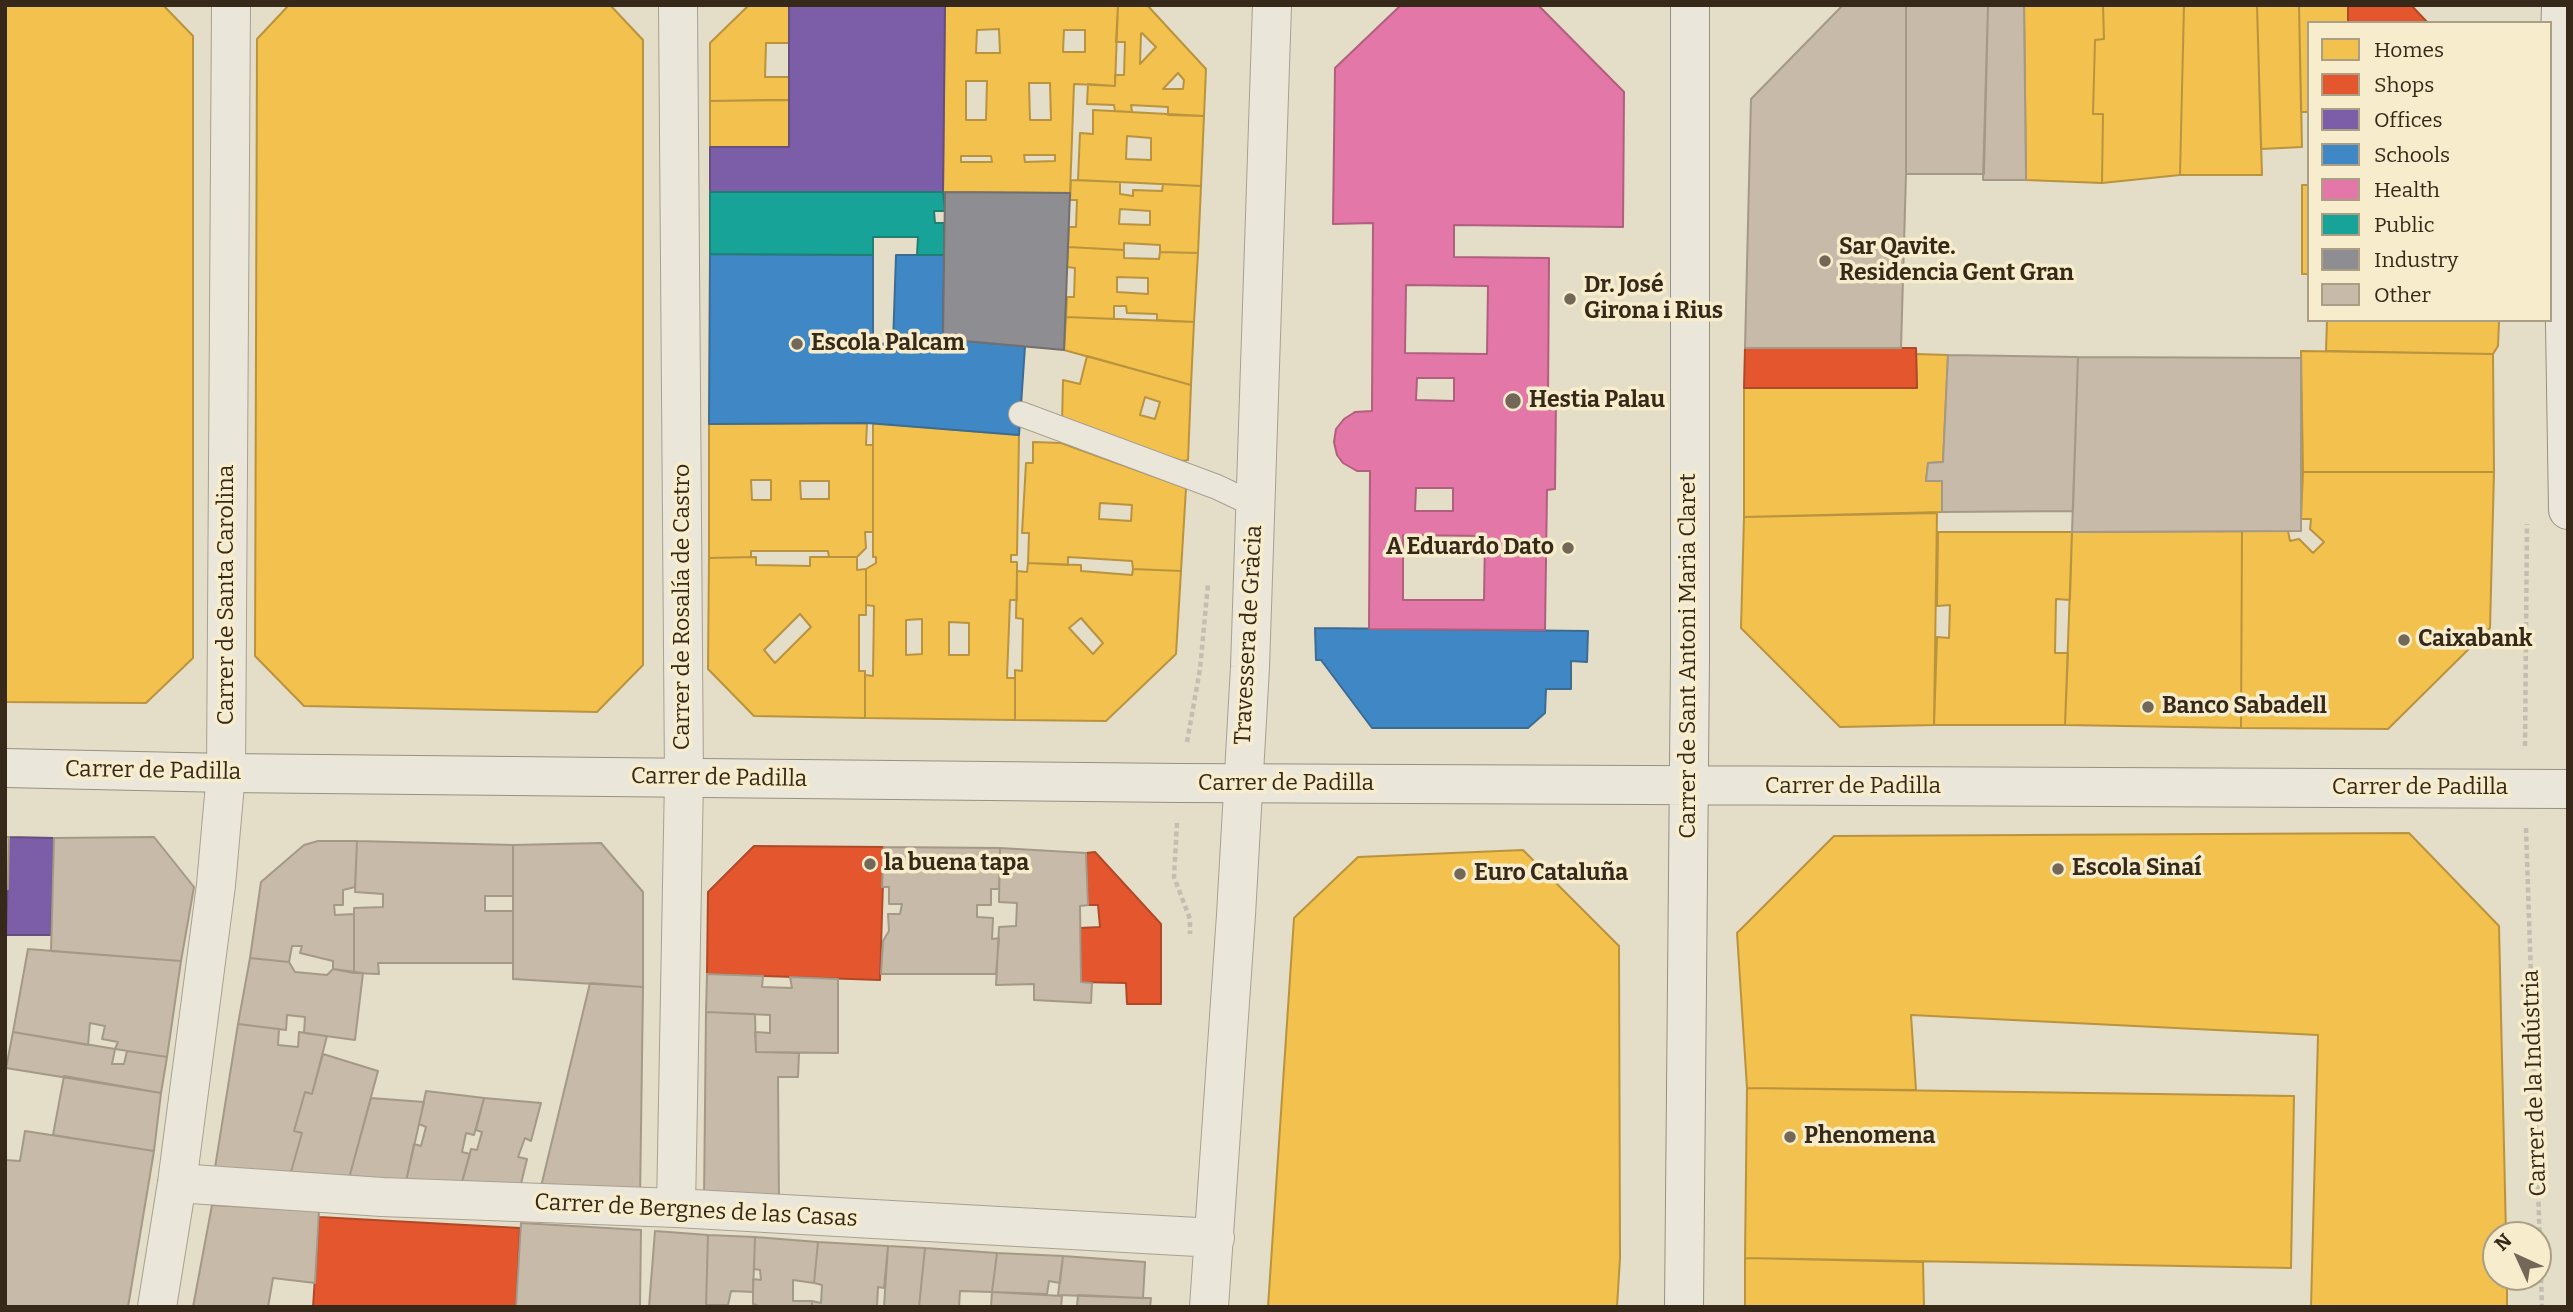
<!DOCTYPE html>
<html>
<head>
<meta charset="utf-8">
<style>
  body { margin:0 }
  #map { position:relative; width:2573px; height:1312px; overflow:hidden; background:#e4ddc7; font-family:Bitter,serif }
  canvas { display:block }
  .frame { position:absolute; inset:0; border:7px solid #36291a; pointer-events:none }
  .legend { position:absolute; left:2307px; top:21px; width:245px; height:301px; box-sizing:border-box; background:#f7eccb; border:2px solid #aa9e84; margin:0; padding:9px 12px; list-style:none; font-size:21px; color:#36291a }
  .legend li { display:flex; align-items:center; gap:14px; height:35px }
  .legend b { width:35px; border:2px solid #aa9e84 }
  .north { position:absolute; left:2482px; top:1221px; width:70px; height:70px; box-sizing:border-box; background:#f7eccb; border:2px solid #aa9e84; border-radius:50%; rotate:315deg; font-size:19px; font-weight:700; line-height:28px; text-align:center; color:#36291a }
  .north::after { content:''; display:block; margin:auto; width:24px; height:32px; background:#736857; clip-path:polygon(50% 0,100% 100%,50% 72%,0 100%) }
</style>
</head>
<body>
<div id="map">
<canvas width="2573" height="1312"></canvas>
<div class="frame"></div>
<ul class="legend">
<li><b style="height:19px;background:#f2c14e"></b>Homes</li>
<li><b style="height:19px;background:#e4572e"></b>Shops</li>
<li><b style="height:19px;background:#7b5ea7"></b>Offices</li>
<li><b style="height:19px;background:#3f88c5"></b>Schools</li>
<li><b style="height:19px;background:#e377a8"></b>Health</li>
<li><b style="height:19px;background:#17a398"></b>Public</li>
<li><b style="height:19px;background:#8d8d92"></b>Industry</li>
<li><b style="height:19px;background:#c8baa8"></b>Other</li>
</ul>
<div class="north">N</div>
</div>
<script>
const context = document.querySelector('canvas').getContext('2d');
context.lineJoin = 'round';
function fill(path, color) {
  context.fillStyle = color;
  context.fill(path, 'evenodd');
}
function toPath(rows) {
  const path = new Path2D();
  for (const r of rows) {
    path.moveTo(r[0], r[1]);
    for (let i = 2; i < r.length; i += 2) path.lineTo(r[i], r[i + 1]);
  }
  return path;
}
function stroke(path, color, width, dash) {
  context.strokeStyle = color;
  context.lineWidth = width;
  context.lineCap = dash ? 'butt' : 'round';
  context.setLineDash(dash || []);
  context.stroke(path);
}
function drawText(font, color, halo, rows, align = 'center') {
  context.font = font + ' Bitter,serif';
  context.lineWidth = 7;
  context.setLineDash([]);
  context.textBaseline = 'middle';
  context.strokeStyle = halo;
  context.fillStyle = color;
  for (const [text, x, y, turn = 0] of rows) {
    context.save();
    context.translate(x, y);
    context.rotate((+turn || 0) * Math.PI / 180);
    context.textAlign = isNaN(turn) ? turn : align;
    if (halo) context.strokeText(text, 0, 0);
    context.fillText(text, 0, 0);
    context.restore();
  }
}
const homes = toPath([
  [5,5,163,5,193,36,193,658,146,703,5,702,5,5],
  [289,5,610,5,643,40,643,665,597,712,304,706,255,656,257,39,289,5],
  [749,5,789,5,789,43,766,43,765,77,789,77,789,100,710,101,710,43,749,5],
  [945,5,1118,5,1115,86,1074,84,1070,193,943,192,945,5],
  [999,29,1000,53,976,53,977,30,999,29],
  [1064,30,1085,30,1085,52,1063,52,1064,30],
  [966,81,987,81,986,120,966,120,966,81],
  [1029,83,1050,83,1051,120,1030,120,1029,83],
  [1024,155,1055,155,1055,161,1025,162,1024,155],
  [961,156,991,156,992,162,961,162,961,156],
  [1118,5,1147,5,1206,69,1204,116,1168,115,1168,107,1131,105,1132,112,1115,111,1114,105,1087,104,1088,84,1115,86,1115,75,1124,75,1125,42,1116,42,1118,5],
  [1142,33,1156,47,1140,64,1141,34,1142,33],
  [1178,73,1184,80,1183,89,1163,89,1178,73],
  [2024,5,2103,5,2104,39,2095,40,2093,114,2103,114,2102,183,2026,180,2024,5],
  [2103,5,2184,5,2180,175,2102,183,2103,114,2093,114,2095,40,2104,39,2103,5],
  [2184,5,2257,5,2262,175,2180,175,2184,5],
  [2257,5,2299,5,2302,147,2261,149,2257,5],
  [2299,5,2348,5,2348,23,2309,23,2309,112,2301,112,2299,5],
  [765,100,789,100,789,147,710,147,710,101,765,100],
  [1093,110,1204,116,1201,186,1078,180,1080,133,1093,134,1093,110],
  [1127,136,1151,138,1151,160,1126,159,1127,136],
  [1071,180,1120,182,1120,194,1133,196,1133,190,1162,191,1163,184,1201,186,1198,253,1160,252,1160,245,1124,243,1124,250,1068,247,1069,227,1076,227,1077,200,1070,200,1071,180],
  [1120,209,1150,211,1150,225,1119,224,1120,209],
  [2302,185,2309,185,2309,274,2302,274,2302,185],
  [1068,247,1124,250,1124,258,1159,259,1160,252,1198,253,1194,322,1157,320,1157,314,1127,313,1126,306,1114,306,1114,319,1066,317,1067,297,1074,297,1075,268,1067,267,1068,247],
  [1117,277,1148,278,1148,294,1117,292,1117,277],
  [1066,317,1194,322,1191,385,1064,350,1066,317],
  [2327,320,2496,320,2499,322,2498,346,2493,354,2326,351,2327,320],
  [2301,351,2493,354,2494,472,2303,472,2301,351],
  [1916,354,1948,355,1943,462,1928,463,1926,481,1942,481,1942,512,1744,517,1744,388,1917,388,1916,354],
  [1087,356,1191,385,1188,460,1183,461,1062,426,1063,380,1080,384,1087,356],
  [1145,397,1160,402,1155,419,1140,415,1145,397],
  [867,423,866,445,873,445,873,532,865,532,866,548,857,557,829,557,828,551,751,551,751,557,709,558,709,424,867,423],
  [751,480,771,480,771,500,752,500,751,480],
  [800,481,829,481,829,499,801,499,800,481],
  [873,423,1019,435,1017,555,1011,555,1011,562,1017,562,1017,600,1010,600,1007,678,1015,678,1015,720,865,718,865,675,873,676,874,606,866,605,866,569,876,563,876,557,873,557,873,423],
  [922,619,922,654,906,655,906,620,922,619],
  [949,622,969,623,969,655,949,655,949,622],
  [1033,442,1061,443,1186,488,1181,571,1133,569,1132,561,1068,557,1068,565,1028,563,1029,533,1022,533,1026,463,1033,463,1033,442],
  [1100,503,1132,505,1131,521,1099,519,1100,503],
  [2303,472,2494,472,2490,628,2388,729,2241,728,2242,531,2288,531,2290,541,2299,539,2313,553,2324,542,2310,529,2311,519,2301,519,2303,472],
  [1937,513,1934,725,1840,727,1741,628,1744,517,1937,513],
  [2242,531,2241,728,2065,725,2072,532,2242,531],
  [1938,532,2072,532,2070,600,2056,599,2055,653,2068,653,2065,725,1934,725,1937,637,1949,638,1950,605,1937,606,1938,532],
  [756,557,756,565,810,566,810,557,857,557,857,570,866,569,866,615,859,615,859,671,865,671,865,718,754,716,708,669,709,558,756,557],
  [800,614,811,627,775,663,764,650,800,614],
  [1028,563,1081,565,1081,571,1132,575,1133,569,1181,571,1176,654,1106,721,1015,720,1015,670,1022,671,1023,619,1016,618,1017,571,1027,572,1028,563],
  [1081,618,1103,643,1093,654,1069,628,1081,618],
  [2409,833,2499,926,2506,1235,2496,1235,2496,1277,2507,1277,2507,1307,2311,1307,2318,1035,1911,1015,1916,1090,1747,1088,1737,933,1834,836,2409,833],
  [1523,850,1619,946,1620,1258,1617,1307,1268,1307,1294,918,1358,857,1523,850],
  [1747,1088,2294,1096,2291,1268,1745,1258,1747,1088],
  [1745,1258,1923,1262,1924,1307,1745,1307,1745,1258]
]);
const shops = toPath([
  [2348,5,2411,5,2428,23,2348,23,2348,5],
  [1745,348,1916,348,1917,388,1744,388,1745,348],
  [754,846,884,847,880,980,707,974,708,892,754,846],
  [1095,852,1161,924,1161,1004,1127,1004,1126,983,1081,982,1080,928,1100,927,1098,905,1088,905,1086,853,1095,852],
  [319,1217,520,1228,516,1307,313,1307,319,1217]
]);
const offices = toPath([
  [789,5,945,5,943,192,710,192,710,147,789,147,789,5],
  [9,837,54,838,51,935,6,935,9,837]
]);
const schools = toPath([
  [710,254,873,255,873,343,893,344,896,255,944,255,943,339,1025,346,1019,435,867,423,709,424,710,254],
  [1315,628,1588,631,1587,662,1571,661,1571,689,1546,689,1545,713,1528,728,1372,728,1321,660,1316,660,1315,628]
]);
const health = toPath([
  [1401,5,1538,5,1624,92,1623,227,1454,225,1454,257,1549,258,1548,400,1556,400,1555,489,1547,490,1545,630,1369,629,1370,471,1357,471,1343,463,1337,455,1334,442,1336,429,1344,419,1355,412,1372,411,1373,223,1333,224,1335,68,1401,5],
  [1406,285,1488,286,1487,354,1405,353,1406,285],
  [1417,378,1454,378,1454,401,1416,400,1417,378],
  [1416,488,1453,488,1453,511,1415,511,1416,488],
  [1403,535,1485,536,1484,600,1403,600,1403,535]
]);
const public = toPath([
  [710,192,943,192,945,211,934,211,935,223,944,223,944,255,917,255,918,237,873,237,873,255,710,254,710,192]
]);
const industry = toPath([
  [945,192,1070,193,1064,350,943,339,945,192]
]);
const building = toPath([
  [1843,5,1906,5,1906,174,1901,348,1745,348,1751,99,1843,5],
  [1906,5,1988,5,1984,174,1906,174,1906,5],
  [1988,5,2024,5,2026,180,1983,180,1988,5],
  [1948,355,2078,357,2073,511,1942,512,1942,481,1926,481,1928,463,1943,462,1948,355],
  [2078,357,2301,358,2301,531,2072,532,2078,357],
  [5,837,9,837,8,889,5,889,5,837],
  [154,837,194,887,181,961,51,951,54,838,154,837],
  [318,841,357,841,355,887,343,890,343,905,334,905,335,915,354,914,354,973,333,969,333,961,300,953,302,946,292,946,289,962,250,958,261,882,304,845,318,841],
  [357,841,513,845,513,896,485,896,485,911,513,911,513,963,378,963,379,974,354,973,354,908,383,907,383,894,355,892,357,841],
  [601,843,643,892,643,987,513,979,513,845,601,843],
  [884,847,1000,848,999,889,991,889,991,905,977,905,977,917,993,918,992,939,999,938,996,974,881,974,883,941,889,931,888,914,900,914,902,904,889,904,889,887,882,887,884,847],
  [1000,848,1086,853,1088,905,1080,906,1081,982,1092,983,1091,1003,1034,1000,1034,984,996,985,999,927,1016,926,1017,903,999,902,1000,848],
  [28,949,181,961,167,1057,115,1049,118,1042,102,1039,105,1026,90,1023,88,1045,13,1032,28,949],
  [250,958,289,962,295,972,327,975,333,969,363,973,355,1040,304,1033,305,1017,287,1015,286,1030,238,1024,250,958],
  [707,974,763,976,762,987,792,988,790,977,838,979,838,1053,756,1052,755,1032,770,1033,770,1015,706,1012,707,974],
  [590,983,643,987,640,1200,539,1195,590,983],
  [706,1012,755,1014,756,1052,799,1053,798,1077,778,1077,779,1206,704,1202,706,1012],
  [238,1024,279,1029,278,1045,298,1047,299,1032,327,1036,312,1094,305,1092,294,1131,302,1133,289,1179,214,1174,238,1024],
  [13,1032,115,1049,112,1064,124,1064,127,1051,167,1057,161,1093,6,1068,13,1032],
  [323,1054,378,1071,348,1182,289,1179,302,1133,294,1131,305,1092,312,1094,323,1054],
  [64,1076,161,1093,154,1151,53,1135,64,1076],
  [426,1091,484,1098,474,1135,466,1133,462,1152,470,1154,460,1189,405,1186,414,1144,421,1146,426,1127,419,1124,426,1091],
  [371,1098,424,1102,405,1186,348,1182,371,1098],
  [484,1098,541,1103,531,1141,525,1138,518,1157,527,1159,519,1192,460,1189,471,1149,477,1150,482,1132,476,1130,484,1098],
  [25,1131,154,1151,128,1307,5,1307,5,1160,20,1161,25,1131],
  [212,1205,319,1211,315,1283,273,1278,268,1307,193,1307,212,1205],
  [521,1223,641,1230,640,1307,516,1307,521,1223],
  [655,1231,708,1235,706,1307,649,1307,655,1231],
  [708,1235,755,1237,753,1292,731,1291,728,1305,706,1305,708,1235],
  [755,1237,818,1242,814,1283,793,1280,793,1301,812,1301,812,1307,762,1307,753,1304,753,1279,761,1280,760,1270,754,1269,755,1237],
  [818,1242,888,1246,884,1288,878,1287,877,1306,880,1307,812,1307,812,1301,821,1303,822,1285,814,1283,818,1242],
  [888,1246,925,1248,919,1307,884,1307,888,1246],
  [925,1248,997,1253,992,1292,960,1291,959,1307,919,1307,925,1248],
  [997,1253,1063,1256,1060,1283,1049,1281,1047,1294,992,1292,997,1253],
  [1063,1256,1145,1262,1143,1298,1058,1295,1063,1256],
  [992,1292,1062,1296,1061,1307,991,1307,992,1292],
  [1078,1295,1143,1298,1151,1298,1150,1307,1077,1307,1078,1295]
]);
const path = toPath([
  [1187,742,1200,669,1208,584],
  [2525,746,2527,524],
  [1177,823,1174,877,1190,919,1190,934],
  [2526,828,2542,1307]
]);
const lane = toPath([
  [1021,414,1217,487,1255,505]
]);
const street = toPath([
  [177,1183,382,1197,676,1208,1215,1238],
  [676,1208,684,778,678,5],
  [157,1307,177,1183,216,885,226,773,231,5],
  [1209,1307,1236,915,1250,667,1272,5]
]);
const secondary = toPath([
  [2561,5,2559,79,2562,138,2568,510],
  [5,768,226,773,1180,783,2568,789],
  [1684,1307,1690,659,1690,5]
]);
const markers = [
  [1825,261,7,"#736857"],
  [1570,299,7,"#736857"],
  [797,344,7,"#736857"],
  [1513,401,9,"#736857"],
  [1568,548,7,"#736857"],
  [2404,640,7,"#736857"],
  [2148,707,7,"#736857"],
  [870,864,7,"#736857"],
  [2058,869,7,"#736857"],
  [1460,874,7,"#736857"],
  [1790,1137,7,"#736857"]
];
const poiNames = [
  ["Sar Qavite.",1839,248],
  ["Residencia Gent Gran",1839,274],
  ["Dr. José",1584,286],
  ["Girona i Rius",1584,312],
  ["Escola Palcam",811,344],
  ["Hestia Palau",1529,401],
  ["A Eduardo Dato",1554,548,"right"],
  ["Caixabank",2418,640],
  ["Banco Sabadell",2162,707],
  ["la buena tapa",884,864],
  ["Escola Sinaí",2072,869],
  ["Euro Cataluña",1474,874],
  ["Phenomena",1804,1137]
];
const streetNames = [
  ["Carrer de Santa Carolina",227,595,-90],
  ["Carrer de Rosalía de Castro",683,607,-90],
  ["Travessera de Gràcia",1249,635,-87],
  ["Carrer de Sant Antoni Maria Claret",1689,656,-90],
  ["Carrer de Padilla",153,771,1],
  ["Carrer de Padilla",719,778,1],
  ["Carrer de Padilla",1286,784],
  ["Carrer de Padilla",1853,787],
  ["Carrer de Padilla",2420,788],
  ["Carrer de la Indústria",2535,1083,-92],
  ["Carrer de Bergnes de las Casas",696,1211,3]
];
fill(homes, '#f2c14e');
stroke(homes, '#ba933e', 2);
fill(shops, '#e4572e');
stroke(shops, '#b04928', 2);
fill(offices, '#7b5ea7');
stroke(offices, '#664e7d', 2);
fill(schools, '#3f88c5');
stroke(schools, '#3c6c92', 2);
fill(health, '#e377a8');
stroke(health, '#af607d', 2);
fill(public, '#17a398');
stroke(public, '#207e72', 2);
fill(industry, '#8d8d92');
stroke(industry, '#736f6e', 2);
fill(building, '#c8baa8');
stroke(building, '#a49887', 2);
stroke(lane, '#a8a091', 26);
stroke(street, '#a8a091', 40);
stroke(secondary, '#989081', 40);
stroke(path, '#c3beb1', 4.5, [5, 3.5]);
stroke(lane, '#ebe6da', 24);
stroke(street, '#ebe6da', 38);
stroke(secondary, '#ebe6da', 38);
for (const [x, y, r, color] of markers) {
  const dot = new Path2D();
  dot.arc(x, y, r, 0, 2 * Math.PI);
  context.fillStyle = color;
  context.fill(dot);
  stroke(dot, '#f7eccb', 2.5);
}
drawText('bold 23px', '#36291a', '#f7eccb', poiNames, 'left');
drawText('23px', '#36291a', '#f7eccb', streetNames);
</script>
</body>
</html>
